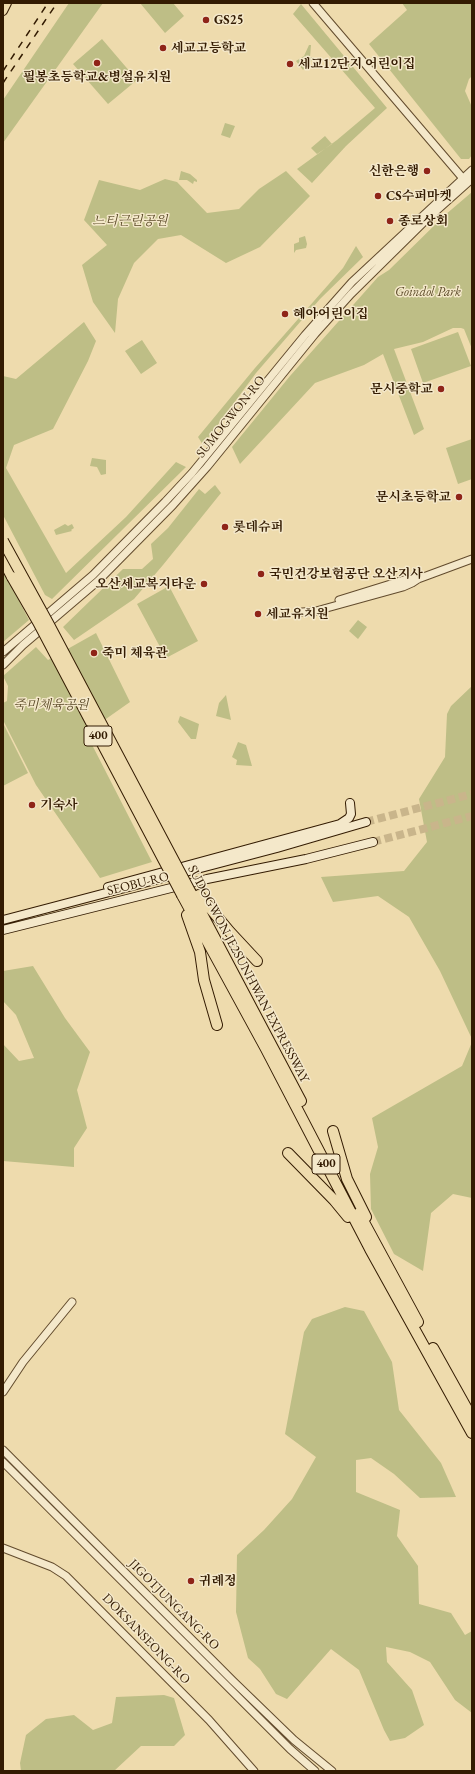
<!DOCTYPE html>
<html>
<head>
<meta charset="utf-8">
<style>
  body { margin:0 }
  #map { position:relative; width:475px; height:1774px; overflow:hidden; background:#eedbad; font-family:"EB Garamond",serif }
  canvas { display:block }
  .frame { position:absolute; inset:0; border:4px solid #331b02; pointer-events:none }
</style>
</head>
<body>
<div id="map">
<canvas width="475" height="1774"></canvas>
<div class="frame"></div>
</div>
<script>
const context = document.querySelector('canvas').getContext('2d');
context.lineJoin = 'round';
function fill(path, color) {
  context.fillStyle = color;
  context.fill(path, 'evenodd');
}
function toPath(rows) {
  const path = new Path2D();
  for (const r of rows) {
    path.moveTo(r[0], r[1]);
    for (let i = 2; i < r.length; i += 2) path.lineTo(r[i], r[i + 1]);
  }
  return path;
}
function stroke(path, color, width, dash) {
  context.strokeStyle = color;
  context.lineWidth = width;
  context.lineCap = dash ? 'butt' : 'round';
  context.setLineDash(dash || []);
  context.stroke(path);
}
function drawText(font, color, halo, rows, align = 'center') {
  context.font = font + ' "EB Garamond","Noto Serif KR",serif';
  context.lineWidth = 3;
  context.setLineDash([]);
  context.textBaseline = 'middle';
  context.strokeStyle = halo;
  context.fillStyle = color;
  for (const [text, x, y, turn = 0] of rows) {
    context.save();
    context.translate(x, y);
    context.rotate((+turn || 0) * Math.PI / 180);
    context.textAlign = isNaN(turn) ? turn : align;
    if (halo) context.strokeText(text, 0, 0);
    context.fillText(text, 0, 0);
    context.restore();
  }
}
const green = toPath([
  [69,3,103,3,3,143,3,100],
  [140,3,173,3,184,16,165,33],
  [402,3,472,3,472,76,469,79,465,91,472,107,472,155,469,159,461,159,369,44,407,10],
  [301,4,387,108,346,146,312,183,297,169,337,140,375,108,293,14],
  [102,39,137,80,108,104,73,64],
  [309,45,311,45,310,57,314,58,303,70,296,61,304,56],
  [225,123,235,126,230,138,221,135],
  [325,136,332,144,317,154,311,148],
  [181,171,190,174,197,180,197,182,194,181,193,184,187,180,179,180],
  [286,171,310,196,260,247,226,263,181,235,158,239,134,263,118,299,115,333,93,302,82,265,107,245,84,220,99,180,140,190,165,179,177,182,207,213,239,209,259,189],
  [472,192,472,349,464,329,461,328,453,328,423,342,394,349,424,429,414,435,383,354,364,365,315,383,240,464,232,447,290,376,378,277,389,270,445,215],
  [305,236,307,244,306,248,296,250,294,253,294,244,299,242,299,238],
  [356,246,363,257,320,299,256,373,203,445,198,437,255,368,343,268],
  [84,322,96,341,88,361,53,429,14,445,6,468,66,573,126,517,176,462,186,467,52,599,45,595,3,515,3,376,16,379],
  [458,332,471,366,423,383,411,349],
  [142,340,157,363,141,374,125,351],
  [472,439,472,479,458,484,446,448],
  [92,458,106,460,106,474,101,475,97,467,90,466],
  [215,485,221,493,163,565,134,599,74,640,63,627,123,569,142,569,153,559,151,544,168,528,199,489,205,494],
  [65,524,68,526,72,524,74,528,71,530,72,531,56,535,54,530],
  [3,570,29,620,3,642],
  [169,586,198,641,166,658,137,604],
  [358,620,367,627,358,639,349,631],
  [96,633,130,702,86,733,152,862,100,878,36,785,3,720,3,703,7,701,8,686,3,676,36,647,48,660],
  [472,686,472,1039,440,971,409,917,378,896,333,902,321,877,404,871,427,842,419,799,445,757,447,714,451,706],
  [226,695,231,720,216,716,219,703],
  [180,716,199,724,196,739,191,739,178,722],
  [3,723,28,773,3,786],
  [238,742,246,745,252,766,236,765,237,760,232,757],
  [33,966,65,1018,90,1052,77,1090,87,1128,74,1148,74,1167,3,1161,3,1044,19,1061,34,1058,16,1015,3,1001,3,971],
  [472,1042,472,1198,453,1194,431,1213,423,1271,394,1254,371,1209,370,1174,378,1147,372,1118,462,1066],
  [345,1307,364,1311,392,1362,399,1410,441,1463,456,1497,420,1498,394,1474,371,1458,356,1460,356,1492,400,1510,397,1536,418,1566,419,1604,451,1613,465,1635,472,1631,472,1713,455,1700,430,1662,410,1652,386,1647,387,1662,412,1690,424,1725,405,1738,390,1741,384,1730,359,1670,331,1649,287,1699,276,1694,260,1669,248,1658,236,1612,237,1555,264,1530,292,1499,316,1457,285,1434,304,1332,312,1319],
  [164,1695,174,1698,185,1735,174,1746,141,1746,114,1771,21,1771,20,1763,26,1735,46,1719,74,1715,93,1730,112,1723,116,1697]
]);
const secondaryTunnel = toPath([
  [366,822,472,794],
  [373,842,472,816]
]);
const tertiary = toPath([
  [313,3,466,182],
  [339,600,410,578,418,579],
  [302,612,316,611,403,587,412,583,418,579,472,559],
  [3,652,93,575,165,502,192,473,305,335,352,282,472,170],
  [3,665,23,645,98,581,173,505,207,467,315,334,351,294,425,221,472,179],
  [3,1392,23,1362,72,1302],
  [3,1450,233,1681,294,1740,332,1771],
  [3,1462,290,1749,315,1771],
  [3,1548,52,1567,66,1576,209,1720,254,1771]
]);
const secondary = toPath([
  [108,887,340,824,349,818,351,814,350,803],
  [3,920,277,848,366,822],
  [3,930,207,879,306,859,373,842]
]);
const primary = toPath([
  [3,11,7,3]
]);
const motorway = toPath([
  [3,560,12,577],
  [191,893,301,1101],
  [182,895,266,1049,370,1249,472,1433],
  [199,895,230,932,257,961],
  [187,915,200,952,204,980,217,1025],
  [333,1131,347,1179,366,1217],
  [288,1153,334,1200,348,1217],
  [359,1213,418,1322],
  [433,1348,472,1418]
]);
const rail = toPath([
  [3,71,48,3],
  [3,83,57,3]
]);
const motorwayBridge = toPath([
  [3,541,48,623,191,893],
  [12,577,38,622,182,895]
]);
const markers = [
  [206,20,4,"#8f2418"],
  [163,48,4,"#8f2418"],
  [97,63,4,"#8f2418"],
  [290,64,4,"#8f2418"],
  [427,171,4,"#8f2418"],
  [378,196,4,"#8f2418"],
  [390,221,4,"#8f2418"],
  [285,314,4,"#8f2418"],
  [441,389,4,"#8f2418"],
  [459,497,4,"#8f2418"],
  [225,527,4,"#8f2418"],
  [261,574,4,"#8f2418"],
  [204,584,4,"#8f2418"],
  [258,614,4,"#8f2418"],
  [94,653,4,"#8f2418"],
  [32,805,4,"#8f2418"],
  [191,1581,4,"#8f2418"]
];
const shields = [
  [98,736,28],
  [326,1164,28]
];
const shieldNames = [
  ["400",98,736],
  ["400",326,1164]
];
const poiNames = [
  ["GS25",214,20],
  ["세교고등학교",171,48],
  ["세교12단지 어린이집",298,64],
  ["필봉초등학교&병설유치원",97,77,"center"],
  ["신한은행",419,171,"right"],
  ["CS수퍼마켓",386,196],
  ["종로상회",398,221],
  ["혜아어린이집",293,314],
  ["문시중학교",433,389,"right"],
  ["문시초등학교",451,497,"right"],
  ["롯데슈퍼",233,527],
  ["국민건강보험공단 오산지사",269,574],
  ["오산세교복지타운",196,584,"right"],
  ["세교유치원",266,614],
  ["죽미 체육관",102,653],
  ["기숙사",40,805],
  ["귀례정",199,1581]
];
const parkNames = [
  ["느티근린공원",130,221],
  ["Goindol Park",428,292],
  ["죽미체육공원",51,705]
];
const streetNames = [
  ["SUMOGWON-RO",231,417,-51],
  ["SEOBU-RO",138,884,-14],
  ["SUDOGWON JE2SUNHWAN EXPRESSWAY",248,974,62],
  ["JIGOTJUNGANG-RO",174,1605,45],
  ["DOKSANSEONG-RO",146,1639,46]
];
fill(green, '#bebe86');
stroke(secondaryTunnel, '#c9b58b', 8, [8, 4]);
stroke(tertiary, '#624b2d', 9);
stroke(secondary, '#331b02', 10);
stroke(primary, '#331b02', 10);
stroke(motorway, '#331b02', 12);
stroke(tertiary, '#f4e8ca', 7);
stroke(secondary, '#f4e8ca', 8);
stroke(primary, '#eedbad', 8);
stroke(motorway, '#eedbad', 10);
stroke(rail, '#331b02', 1.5, [7, 7]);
stroke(motorwayBridge, '#331b02', 12, []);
stroke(motorwayBridge, '#eedbad', 10);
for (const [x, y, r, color] of markers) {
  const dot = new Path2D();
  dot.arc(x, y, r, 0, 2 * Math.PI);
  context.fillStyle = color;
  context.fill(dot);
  stroke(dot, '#f4e8ca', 1.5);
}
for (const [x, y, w] of shields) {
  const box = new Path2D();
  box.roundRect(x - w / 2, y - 10, w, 20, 3);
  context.fillStyle = '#f4e8ca';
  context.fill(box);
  stroke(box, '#331b02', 1);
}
drawText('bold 12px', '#331b02', null, shieldNames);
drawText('bold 13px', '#331b02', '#f4e8ca', poiNames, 'left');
drawText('italic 13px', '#5d4c2a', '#f4e8ca', parkNames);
drawText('13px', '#331b02', '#f4e8ca', streetNames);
</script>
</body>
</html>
